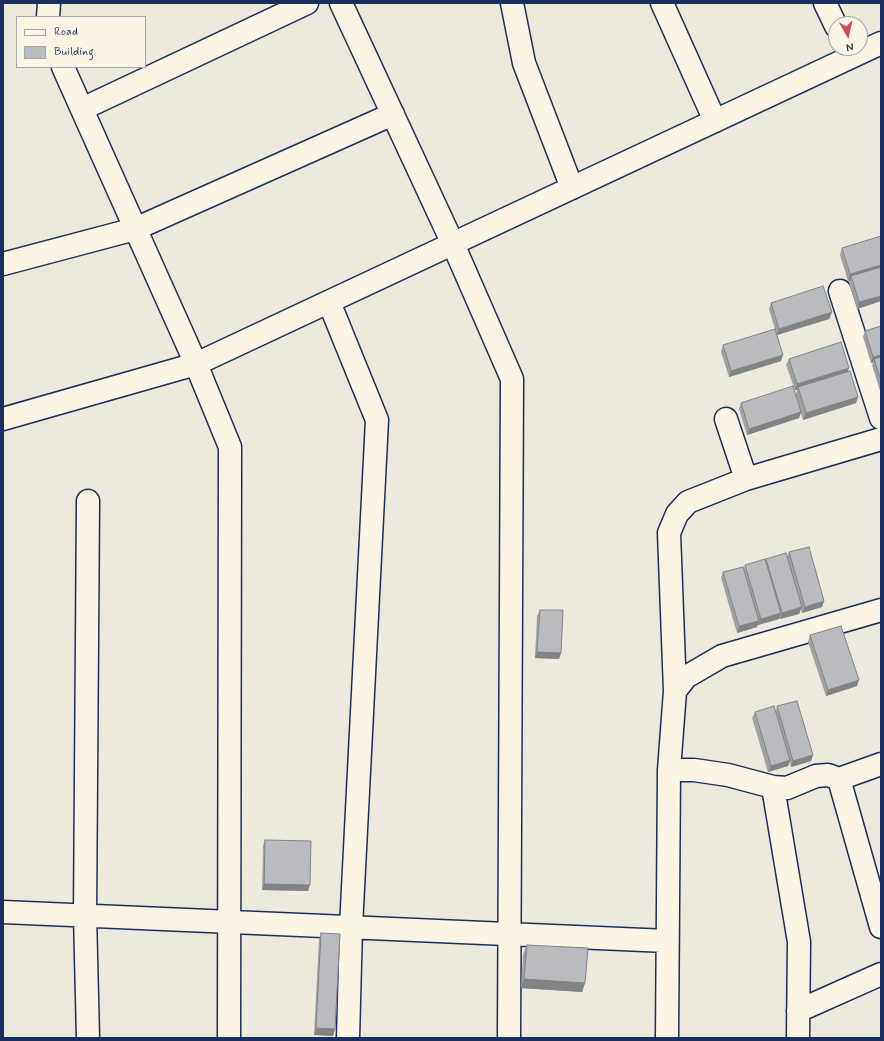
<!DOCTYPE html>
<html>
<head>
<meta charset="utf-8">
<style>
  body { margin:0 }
  #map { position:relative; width:884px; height:1041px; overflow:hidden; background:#eee9dd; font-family:Mynerve,sans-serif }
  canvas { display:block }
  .frame { position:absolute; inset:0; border:4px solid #1b2f5e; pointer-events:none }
  .legend { position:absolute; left:16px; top:16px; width:130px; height:52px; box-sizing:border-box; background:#fcf5e5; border:1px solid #a2a6af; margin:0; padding:5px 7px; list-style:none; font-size:12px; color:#1b2f5e }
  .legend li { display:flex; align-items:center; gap:8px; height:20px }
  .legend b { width:20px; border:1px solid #a2a6af }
  .north { position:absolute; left:828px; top:16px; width:40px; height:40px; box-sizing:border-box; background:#fcf5e5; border:1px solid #a2a6af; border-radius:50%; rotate:171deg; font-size:11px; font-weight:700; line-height:16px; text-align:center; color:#1b2f5e }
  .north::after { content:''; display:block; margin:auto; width:14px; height:18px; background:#d1495b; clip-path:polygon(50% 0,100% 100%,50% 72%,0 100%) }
</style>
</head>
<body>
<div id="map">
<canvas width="884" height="1041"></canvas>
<div class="frame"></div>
<ul class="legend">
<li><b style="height:5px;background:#fcf5e5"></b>Road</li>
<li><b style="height:11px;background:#babbbe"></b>Building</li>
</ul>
<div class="north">N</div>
</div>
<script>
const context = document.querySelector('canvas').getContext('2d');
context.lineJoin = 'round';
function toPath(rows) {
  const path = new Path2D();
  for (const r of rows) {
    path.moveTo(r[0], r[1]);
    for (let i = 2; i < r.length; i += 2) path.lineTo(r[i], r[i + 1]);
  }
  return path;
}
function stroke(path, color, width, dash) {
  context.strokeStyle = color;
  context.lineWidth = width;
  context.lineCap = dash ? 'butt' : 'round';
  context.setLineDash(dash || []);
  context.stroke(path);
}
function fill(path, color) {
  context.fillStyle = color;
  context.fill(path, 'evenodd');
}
const minor = toPath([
  [341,3,453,244,512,379,509,1038],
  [512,3,524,63,572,188],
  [662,3,715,121],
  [825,3,836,26],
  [48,17,49,3],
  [63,67,196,364,230,447,229,1038],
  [82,109,307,3],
  [3,264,135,229,393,114],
  [840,291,881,418],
  [329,302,377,420,351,927,348,1038],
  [3,419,196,364,881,43],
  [726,419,746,479],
  [675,691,686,677,722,656,881,610],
  [669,770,694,770,728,775,773,787,787,788,816,776,828,775,839,779,881,927],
  [839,779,881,764],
  [773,787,799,942,798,1038],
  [3,912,667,941],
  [798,1011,881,974],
  [88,1038,85,915,88,501],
  [667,1038,669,770,675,691,669,533,677,514,688,502,746,479,881,439]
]);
const wall = toPath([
  [842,248,881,301,857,309,849,283,849,280,848,281,840,255],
  [771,303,832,312,829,319,777,335,781,361,729,377,721,352,723,345,775,329,769,309],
  [881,326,881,391,880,391,872,365,873,363,871,363,863,337,865,331],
  [789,359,848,372,858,397,856,403,803,420,801,413,799,418,747,435,739,409,741,403,796,394,797,390,795,390,786,365],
  [789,552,822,607,802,613,801,609,799,614,780,619,779,618,779,619,758,625,758,623,757,627,737,633,721,578,723,572,744,568,745,565,765,561,766,559,787,557],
  [540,610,561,653,559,659,535,658,537,616],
  [810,635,857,686,826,696,808,642],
  [777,706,813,755,811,761,791,767,790,762,788,766,768,772,752,718,755,712,776,711],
  [265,840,308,891,262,890,263,846],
  [321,933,335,1029,333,1036,314,1035,319,939],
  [527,945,585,983,582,992,521,988,523,954]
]);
const shadedWall = toPath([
  [881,265,881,270,851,276,850,280,848,281,850,274],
  [881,296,881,301,857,309,859,302],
  [832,312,829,319,777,335,779,329],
  [783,355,781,361,729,377,731,371],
  [881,355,881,360,874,359,873,363,871,363,873,357],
  [849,368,847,374,798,387,797,390,795,390,797,384],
  [858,397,856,403,803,420,806,413],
  [801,412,799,418,747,435,749,429],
  [824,601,822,607,802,613,805,607],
  [802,607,799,614,780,619,782,613],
  [781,613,779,619,758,625,761,619],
  [759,621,757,627,737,633,739,626],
  [537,652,561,653,559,659,535,658],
  [859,680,857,686,826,696,828,690],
  [813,755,811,761,791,767,793,761],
  [790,760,788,766,768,772,771,766],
  [264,884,310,885,308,891,262,890],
  [524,979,585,983,582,992,521,988],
  [316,1028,335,1029,333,1036,314,1035]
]);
const building = toPath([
  [881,236,881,265,850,274,842,248,881,236],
  [881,267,881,296,859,302,851,276,881,267],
  [823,286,832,312,779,329,771,303,823,286],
  [881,326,881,355,873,357,865,331,881,326],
  [775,329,783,355,731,371,723,345,775,329],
  [841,342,849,368,797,384,789,359,841,342],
  [881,357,881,381,874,359,881,357],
  [850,371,858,397,806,413,798,387,850,371],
  [793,386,801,412,749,429,741,403,793,386],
  [809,547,824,601,805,607,789,552,809,547],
  [786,553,802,607,782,613,766,559,786,553],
  [765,559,781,613,761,619,745,565,765,559],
  [743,567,759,621,739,626,723,572,743,567],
  [540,610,563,610,561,653,537,652,540,610],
  [841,626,859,680,828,690,810,635,841,626],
  [797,701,813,755,793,761,777,706,797,701],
  [774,706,790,760,771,766,755,712,774,706],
  [265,840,311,841,310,885,264,884,265,840],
  [321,933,340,934,335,1029,316,1028,321,933],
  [527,945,588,948,585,983,524,979,527,945]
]);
stroke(minor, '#1b2f5e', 25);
stroke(minor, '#fcf5e5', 22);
fill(wall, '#a0a1a3');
fill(shadedWall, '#828385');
fill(building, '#babbbe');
stroke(building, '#828385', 1);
</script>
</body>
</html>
